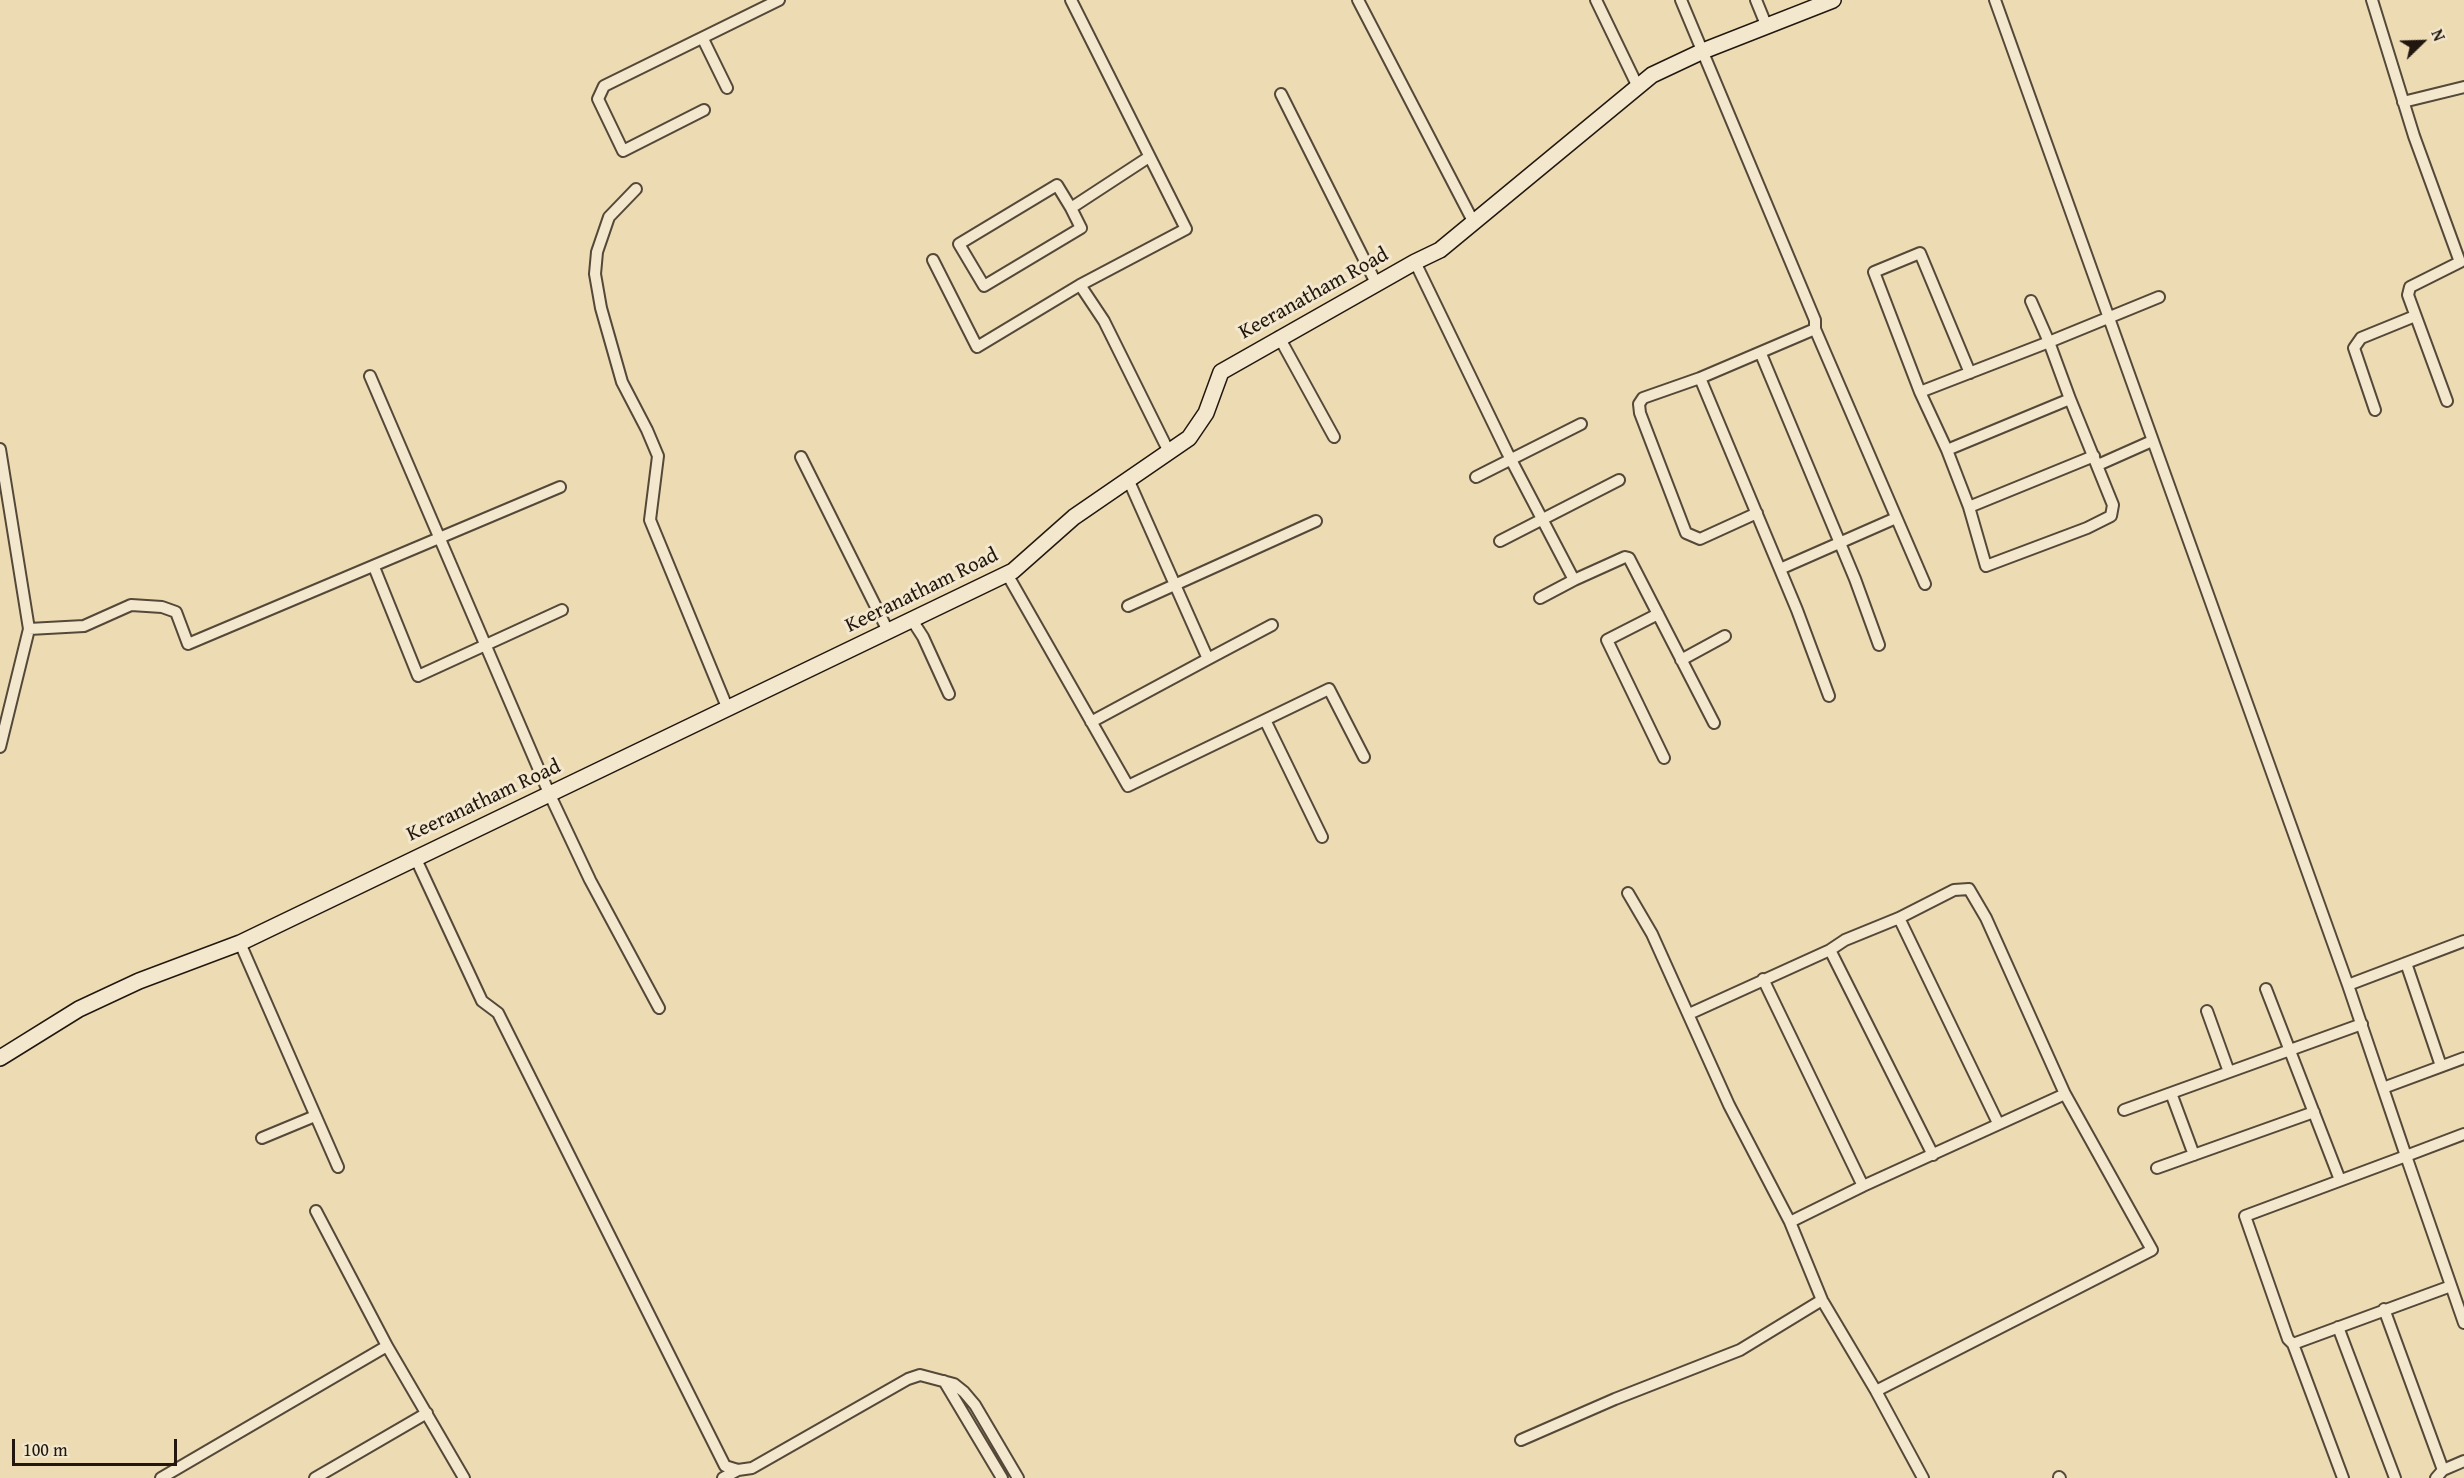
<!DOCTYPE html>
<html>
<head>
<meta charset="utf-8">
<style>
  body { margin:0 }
  #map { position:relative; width:2464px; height:1478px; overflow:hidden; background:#eddbb4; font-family:"Gentium Book Plus",serif }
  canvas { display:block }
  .north { position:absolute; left:2392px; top:12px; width:60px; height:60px; -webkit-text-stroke:4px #f3e8ce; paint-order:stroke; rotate:67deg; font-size:16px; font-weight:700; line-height:24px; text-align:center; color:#21170e }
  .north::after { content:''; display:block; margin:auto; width:21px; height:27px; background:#21170e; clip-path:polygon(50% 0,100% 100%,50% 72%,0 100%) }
  .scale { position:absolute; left:12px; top:1439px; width:165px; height:27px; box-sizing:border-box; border:3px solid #21170e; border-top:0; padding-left:8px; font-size:18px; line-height:21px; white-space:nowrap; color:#21170e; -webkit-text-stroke:4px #f3e8ce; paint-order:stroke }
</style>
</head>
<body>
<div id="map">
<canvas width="2464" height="1478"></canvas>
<div class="north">N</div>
<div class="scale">100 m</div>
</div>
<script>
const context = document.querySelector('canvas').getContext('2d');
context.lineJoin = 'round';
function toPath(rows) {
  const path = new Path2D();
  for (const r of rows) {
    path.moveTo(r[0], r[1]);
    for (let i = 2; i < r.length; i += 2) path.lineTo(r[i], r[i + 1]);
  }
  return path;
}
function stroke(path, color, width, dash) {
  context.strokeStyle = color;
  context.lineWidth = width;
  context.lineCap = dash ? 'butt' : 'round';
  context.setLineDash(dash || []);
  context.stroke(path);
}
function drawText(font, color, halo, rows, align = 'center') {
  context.font = font + ' "Gentium Book Plus",serif';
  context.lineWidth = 6;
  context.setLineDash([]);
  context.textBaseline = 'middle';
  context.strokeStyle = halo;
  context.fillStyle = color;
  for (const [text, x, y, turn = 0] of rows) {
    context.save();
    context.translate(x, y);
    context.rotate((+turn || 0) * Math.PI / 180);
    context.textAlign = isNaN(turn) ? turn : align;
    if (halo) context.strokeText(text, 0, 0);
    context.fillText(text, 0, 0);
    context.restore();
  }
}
const street = toPath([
  [1358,0,1474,223],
  [1596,0,1638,87],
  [1681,0,1815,320,1815,329,1925,584],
  [1756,0,1767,27],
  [1995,0,2348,985,2406,1156,2245,1216,2288,1339,2293,1344,2343,1478],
  [2372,0,2414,136,2460,262,2410,287,2408,295,2447,401],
  [703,39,727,88],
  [1281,94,1376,283],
  [2403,102,2464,87],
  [704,110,623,151,598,99,604,86,779,0],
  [636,189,609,217,597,252,595,274,601,308,622,382,647,430,658,456,650,520,727,707],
  [1071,208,1081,228,984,286,959,244,1057,185,1071,208,1149,157],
  [933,260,977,347,1080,285,1186,229,1071,0],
  [1415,262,1507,452,1574,580,1625,557,1629,558,1714,723],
  [1080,285,1104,321,1169,452],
  [2031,301,2049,342,1920,392,1947,450,2070,399,2049,342,2159,297],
  [1815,329,1700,378,1797,610,1829,696],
  [1279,337,1334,437],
  [1761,354,1855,579,1879,645],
  [370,376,549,793,590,880,659,1008],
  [1700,378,1643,398,1639,404,1640,413,1686,533,1700,539,1757,513],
  [1920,392,1874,272,1920,253,1970,373],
  [2375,410,2354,348,2361,338,2415,316],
  [0,449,29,629,0,747],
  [1947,450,1969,507,1986,566,2087,528,2111,516,2113,505,2070,399],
  [801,457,888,631],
  [2098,465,2152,441],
  [1476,477,1581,424],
  [1969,507,2094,456],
  [1500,541,1619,480],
  [374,567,418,676,562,610],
  [1780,569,1896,518],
  [1007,574,1128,786,1329,689,1364,757],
  [1540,598,1574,580],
  [1128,606,1316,521],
  [1658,614,1607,640,1664,758],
  [912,620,923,637,949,694],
  [29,629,84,626,131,605,162,607,176,612,188,644,560,487],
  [1208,659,1272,625],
  [1681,660,1725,636],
  [1265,720,1322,837],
  [1091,722,1208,659,1128,479],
  [415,857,482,1001,498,1013,725,1466,738,1470,752,1468,908,1379,920,1375,954,1384,964,1392,975,1405,1018,1478],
  [1628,893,1652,934,1729,1105,1790,1222,1822,1300,1876,1391],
  [1899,918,1998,1123],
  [240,943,338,1167],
  [1830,950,1933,1155],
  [2406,963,2441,1066],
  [1763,979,1863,1186],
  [2348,985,2464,941],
  [2266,989,2340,1180],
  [2207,1011,2229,1072],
  [1689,1014,1830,950,1845,940,1899,918,1954,890,1969,889,1986,918,2065,1094,2152,1250,1876,1391,1923,1478],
  [2383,1088,2464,1058],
  [2171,1093,2194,1155],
  [2124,1110,2362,1024],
  [2464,1134,2406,1156,2464,1323],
  [262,1138,315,1116],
  [2157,1168,2314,1112],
  [316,1211,387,1346],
  [1790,1222,1863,1186,2065,1094],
  [2384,1309,2443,1470],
  [2338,1327,2395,1478],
  [2293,1344,2451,1286],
  [944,1381,1002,1478],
  [1521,1440,1615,1399,1740,1350,1822,1300],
  [2059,1477,2060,1478],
  [161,1478,387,1346,464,1478],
  [315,1478,427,1413],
  [723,1478,738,1470],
  [2436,1478,2443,1470,2464,1461]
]);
const secondary = toPath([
  [0,1058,79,1009,139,981,240,943,1013,571,1074,517,1189,438,1206,413,1221,372,1415,262,1440,250,1652,75,1703,51,1833,0]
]);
const streetNames = [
  ["Keeranatham Road",1314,294,-29],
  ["Keeranatham Road",922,591,-26],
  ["Keeranatham Road",484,801,-25]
];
stroke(street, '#544838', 14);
stroke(secondary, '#21170e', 18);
stroke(street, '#f3e8ce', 10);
stroke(secondary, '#f3e8ce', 15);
drawText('21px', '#21170e', '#f3e8ce', streetNames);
</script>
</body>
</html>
